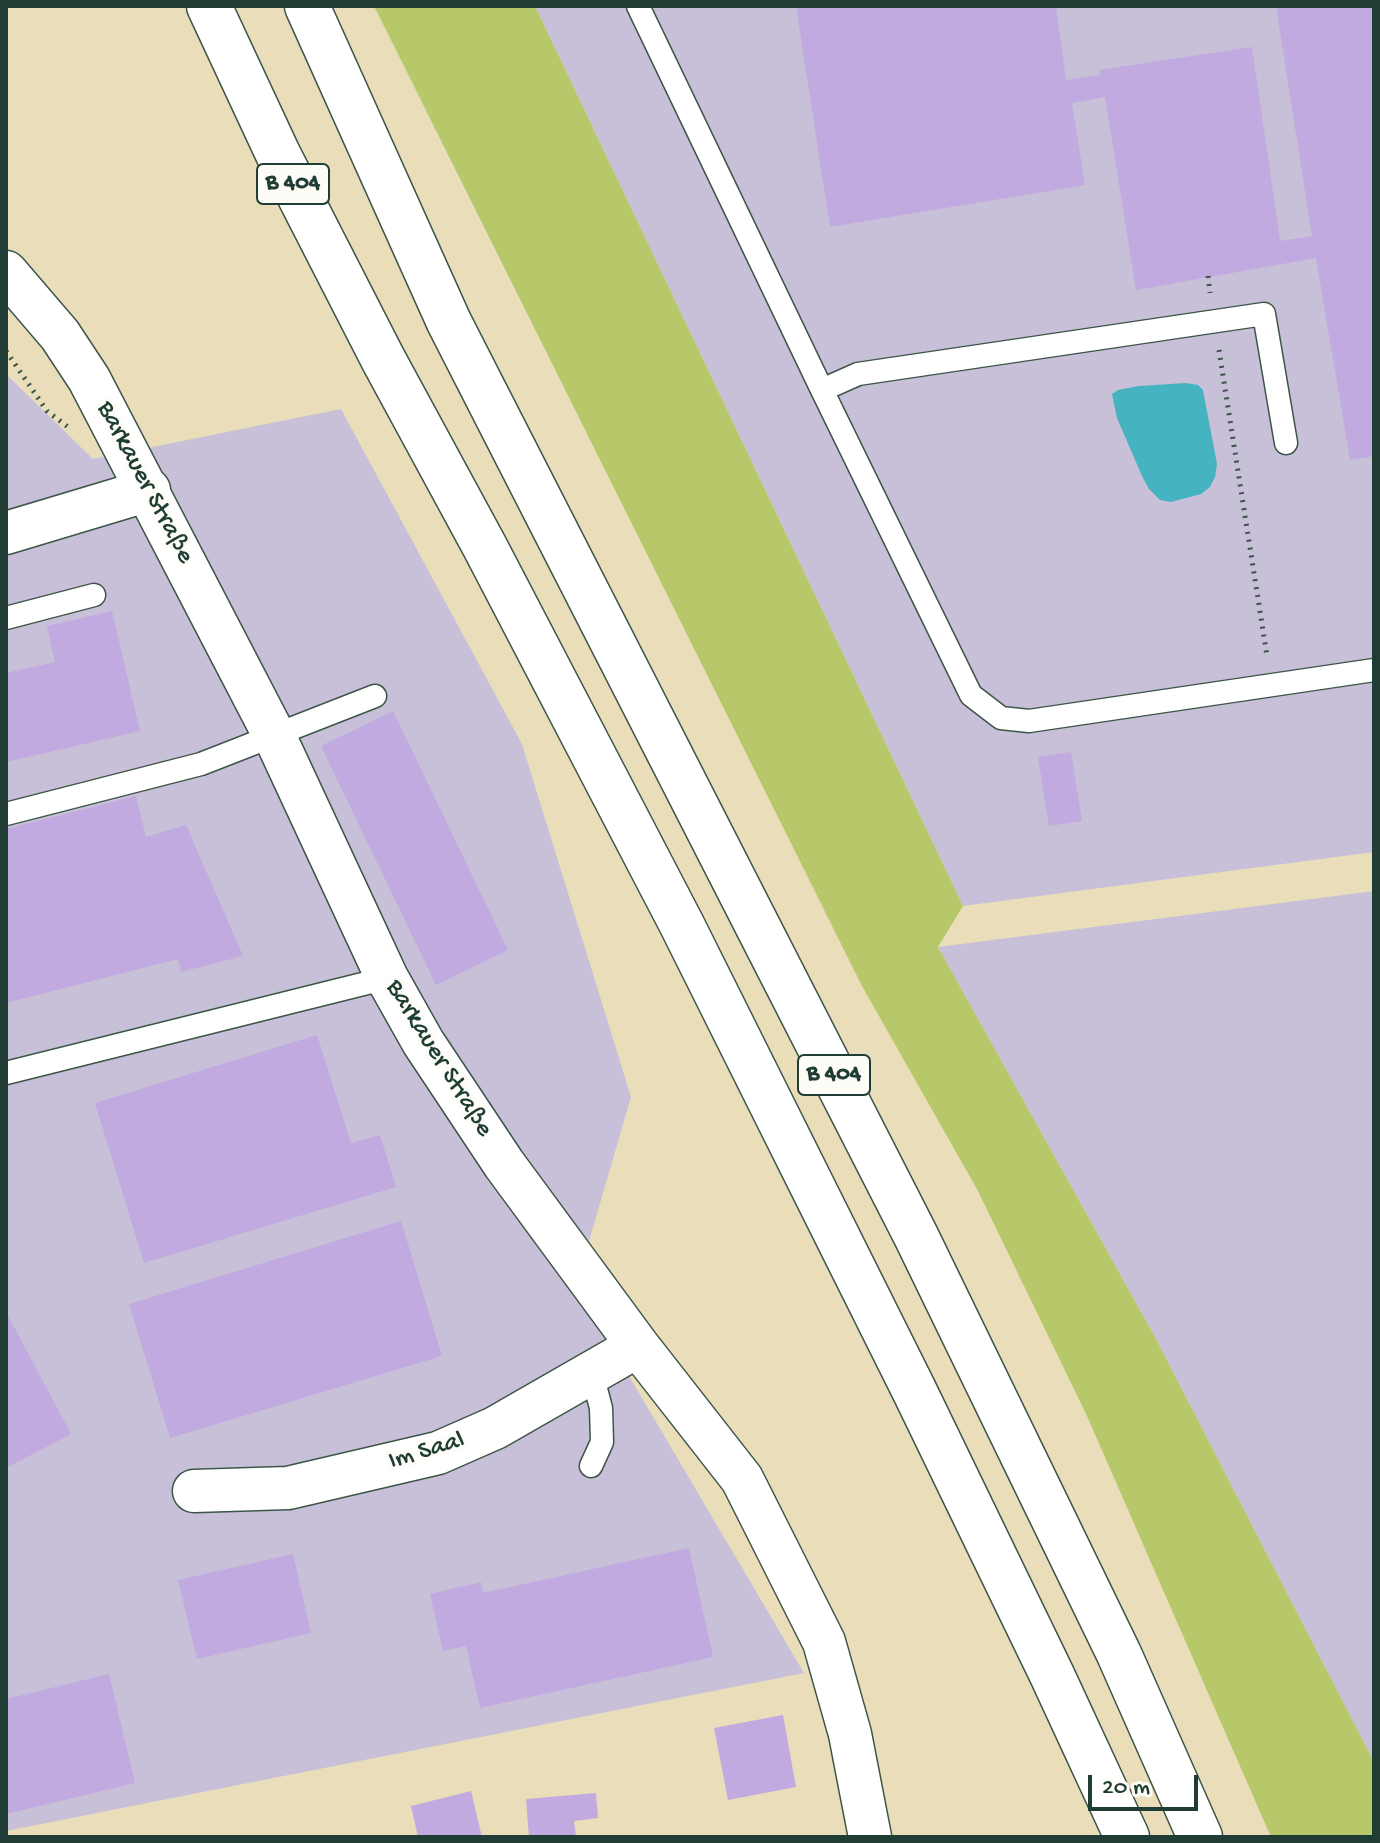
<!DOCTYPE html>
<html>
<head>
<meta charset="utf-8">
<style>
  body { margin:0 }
  #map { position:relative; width:1380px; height:1843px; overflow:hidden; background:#eadeba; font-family:"Gochi Hand",sans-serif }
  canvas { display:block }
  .frame { position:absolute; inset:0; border:8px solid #1f3d34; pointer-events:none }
  .scale { position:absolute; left:1088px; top:1775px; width:110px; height:36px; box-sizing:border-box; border:4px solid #1f3d34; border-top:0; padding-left:10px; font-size:24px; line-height:28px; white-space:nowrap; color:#1f3d34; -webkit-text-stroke:6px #fdfcf7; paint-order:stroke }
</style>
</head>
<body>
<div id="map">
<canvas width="1380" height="1843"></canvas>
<div class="frame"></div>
<div class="scale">20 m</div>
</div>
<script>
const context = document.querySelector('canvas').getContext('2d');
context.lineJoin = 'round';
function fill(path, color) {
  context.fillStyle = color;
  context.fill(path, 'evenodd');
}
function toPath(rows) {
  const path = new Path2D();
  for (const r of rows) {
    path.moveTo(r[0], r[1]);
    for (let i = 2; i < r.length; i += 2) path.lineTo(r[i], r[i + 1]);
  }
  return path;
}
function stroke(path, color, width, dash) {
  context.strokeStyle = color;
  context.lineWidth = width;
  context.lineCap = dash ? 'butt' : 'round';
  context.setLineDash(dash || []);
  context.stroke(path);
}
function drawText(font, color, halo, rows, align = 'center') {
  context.font = font + ' "Gochi Hand",sans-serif';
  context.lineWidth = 7;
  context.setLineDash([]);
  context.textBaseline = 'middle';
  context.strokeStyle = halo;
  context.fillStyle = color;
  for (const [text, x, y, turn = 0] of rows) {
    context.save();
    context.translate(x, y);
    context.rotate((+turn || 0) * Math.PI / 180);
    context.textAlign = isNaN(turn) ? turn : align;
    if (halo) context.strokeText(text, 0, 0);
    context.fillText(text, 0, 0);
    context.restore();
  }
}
const industrial = toPath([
  [535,6,1374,6,1374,852,963,906],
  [6,374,93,459,341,409,522,744,631,1097,576,1286,804,1673,6,1831],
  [1374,891,1374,1762,1155,1337,938,947]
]);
const green = toPath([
  [374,6,535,6,963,906,938,947,1155,1337,1374,1762,1374,1837,1271,1837,1087,1416,978,1191,862,986]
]);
const water = toPath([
  [1186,383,1198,385,1203,390,1217,464,1215,477,1210,487,1201,494,1171,502,1160,500,1149,489,1142,476,1117,418,1112,394,1118,390,1139,386]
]);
const building = toPath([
  [796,6,1056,6,1066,80,1100,75,1099,70,1252,47,1280,241,1312,236,1276,6,1374,6,1374,456,1350,460,1316,258,1136,290,1105,97,1072,103,1085,185,830,227],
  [112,611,140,731,6,762,6,673,55,662,47,626],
  [393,711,508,950,436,985,321,746],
  [1071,752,1082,821,1049,826,1038,757],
  [136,796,146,837,186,825,243,956,181,972,178,959,6,1003,6,829],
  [317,1035,351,1143,380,1135,396,1187,144,1263,95,1103],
  [401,1221,442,1356,170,1438,129,1304],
  [6,1312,71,1434,6,1468],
  [689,1548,713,1657,480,1708,466,1646,443,1651,430,1594,481,1582,483,1593],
  [293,1554,311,1633,197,1659,178,1580],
  [109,1674,135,1783,6,1814,6,1699],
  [783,1715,796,1787,728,1800,714,1728],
  [471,1791,482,1837,418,1837,411,1806],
  [596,1793,598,1818,574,1821,576,1837,529,1837,526,1799]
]);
const path = toPath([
  [1208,276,1210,293],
  [1219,350,1267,656],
  [6,351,47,411,68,427]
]);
const service = toPath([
  [638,6,822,390,858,374,1264,314,1286,443],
  [822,390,971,695,1001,718,1029,721,1374,670],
  [6,618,94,595],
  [6,814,201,764,375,696],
  [6,1073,387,978],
  [591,1466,602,1442,601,1408,592,1374]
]);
const minor = toPath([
  [6,272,60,335,89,379,274,735,387,978,423,1042,504,1164,638,1346,742,1479,824,1642,850,1734,870,1837],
  [6,533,149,490],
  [194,1491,288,1488,438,1453,495,1428,638,1346]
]);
const trunk = toPath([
  [209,6,278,154,383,359,485,547,682,925,914,1390,1052,1675,1127,1837],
  [307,6,449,322,916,1236,1119,1654,1200,1837]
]);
const shields = [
  [293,184,72],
  [834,1075,72]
];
const shieldNames = [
  ["B 404",293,184],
  ["B 404",834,1075]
];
const streetNames = [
  ["Barkauer Straße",144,483,62],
  ["Barkauer Straße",438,1059,58],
  ["Im Saal",427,1452,-17]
];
fill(industrial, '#c7c0d8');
fill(green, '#b7c86b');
fill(water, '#45b3c0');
fill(building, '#c1aadf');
stroke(service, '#3d5548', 25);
stroke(minor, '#3d5548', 45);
stroke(trunk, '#3d5548', 47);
stroke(path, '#3d5548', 5, [2, 6]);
stroke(service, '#fff', 22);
stroke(minor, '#fff', 42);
stroke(trunk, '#fff', 44);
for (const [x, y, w] of shields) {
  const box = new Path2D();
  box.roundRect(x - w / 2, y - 20, w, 40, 6);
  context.fillStyle = '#fdfcf7';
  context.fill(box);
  stroke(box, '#1f3d34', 2);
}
drawText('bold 24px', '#1f3d34', null, shieldNames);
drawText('26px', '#1f3d34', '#fdfcf7', streetNames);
</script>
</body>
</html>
